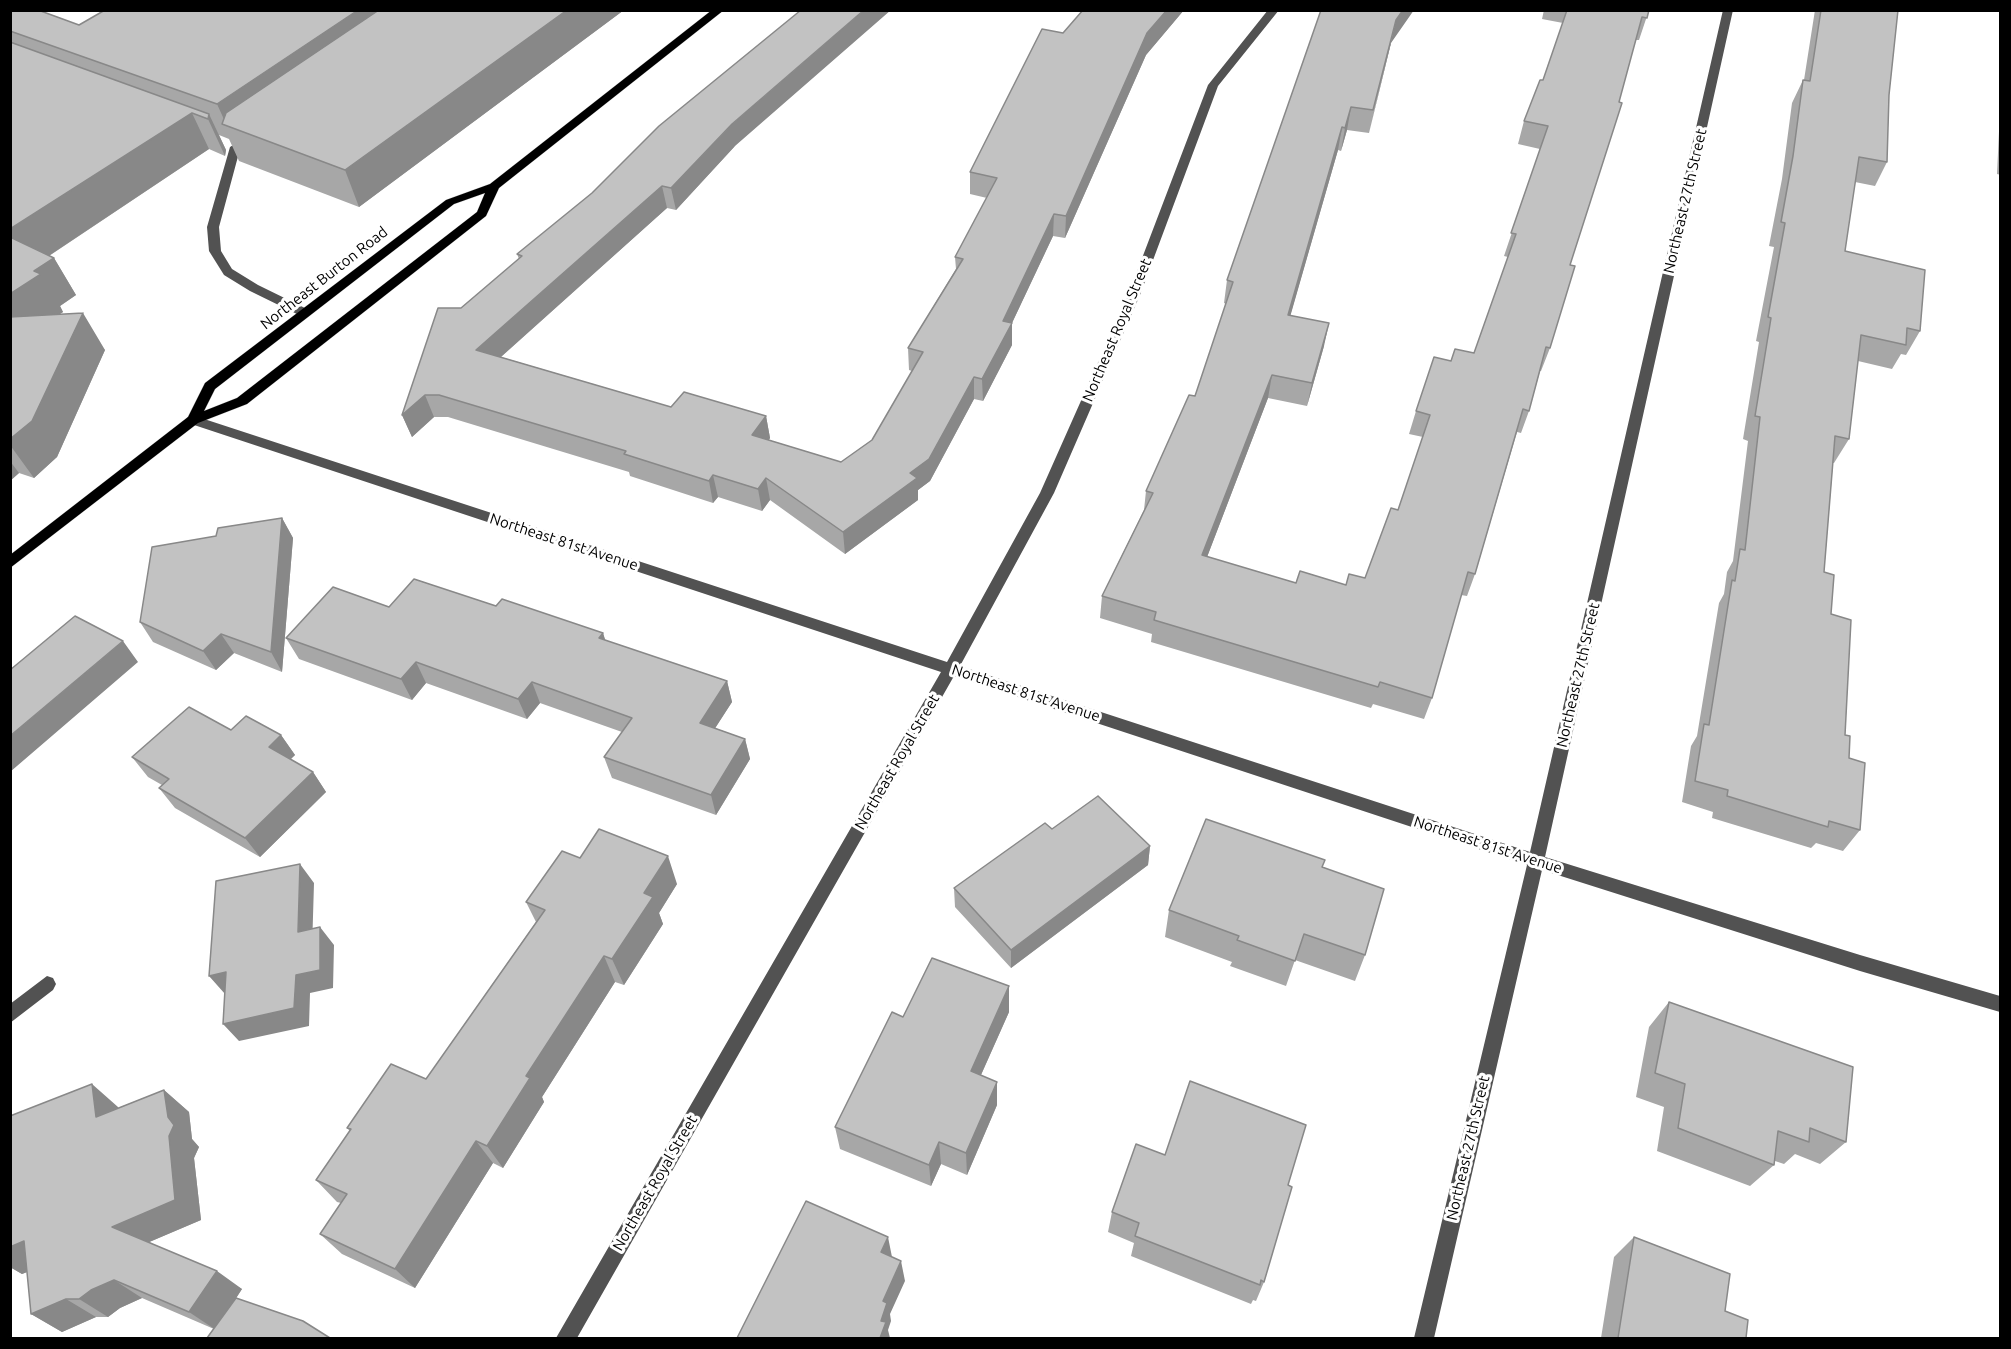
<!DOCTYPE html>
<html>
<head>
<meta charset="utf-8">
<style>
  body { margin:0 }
  #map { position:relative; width:2011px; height:1349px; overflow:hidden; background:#fff; font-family:Ubuntu,sans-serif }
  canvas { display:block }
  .frame { position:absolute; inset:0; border:12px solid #000; pointer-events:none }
</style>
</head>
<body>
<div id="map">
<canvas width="2011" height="1349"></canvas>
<div class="frame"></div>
</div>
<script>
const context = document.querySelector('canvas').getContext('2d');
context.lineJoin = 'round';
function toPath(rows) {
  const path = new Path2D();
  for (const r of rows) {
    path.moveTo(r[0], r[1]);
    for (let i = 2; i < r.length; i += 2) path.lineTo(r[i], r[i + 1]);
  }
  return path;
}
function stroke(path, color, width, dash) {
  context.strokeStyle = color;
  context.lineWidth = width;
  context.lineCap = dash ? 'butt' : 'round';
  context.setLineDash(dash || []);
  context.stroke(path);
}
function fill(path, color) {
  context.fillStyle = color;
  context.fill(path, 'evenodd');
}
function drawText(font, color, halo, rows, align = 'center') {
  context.font = font + ' Ubuntu,sans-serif';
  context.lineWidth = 6;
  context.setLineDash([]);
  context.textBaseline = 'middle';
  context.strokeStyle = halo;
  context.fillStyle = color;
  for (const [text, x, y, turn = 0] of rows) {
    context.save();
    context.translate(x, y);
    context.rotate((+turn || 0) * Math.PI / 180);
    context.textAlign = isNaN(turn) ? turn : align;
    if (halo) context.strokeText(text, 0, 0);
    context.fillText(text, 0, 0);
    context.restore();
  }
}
const minor = toPath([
  [1268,10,1279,10,1218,86,1140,295,1054,493,960,666,1530,852,1723,10,1733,10,1545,857,1860,955,2000,996,2000,1012,1860,971,1542,870,1434,1338,1414,1338,1527,865,954,676,577,1338,556,1338,941,672,188,423,186,420,188,417,198,417,947,662,1040,493,1128,295,1208,85,1268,10],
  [247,136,252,139,240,149,219,227,221,251,232,269,258,285,309,310,309,316,301,316,250,291,224,275,209,251,207,227,230,147,247,136],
  [47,976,53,978,56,984,53,990,10,1023,10,1004,47,976]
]);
const major = toPath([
  [712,10,724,10,499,188,486,216,247,404,198,423,10,568,10,555,188,417,205,383,446,200,490,184,712,10],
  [485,193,477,212,237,398,204,411,215,389,454,204,485,193]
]);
const wall = toPath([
  [10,10,79,25,624,10,359,207,239,161,229,139,219,135,226,150,225,156,209,149,49,256,54,258,76,295,60,306,63,312,60,314,105,350,57,457,34,478,19,473,10,481],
  [1083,10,1184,10,1146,55,1065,238,1053,236,1012,323,1012,345,983,401,974,399,930,481,918,490,918,500,845,554,770,500,762,511,718,497,713,503,630,476,629,472,448,417,434,417,412,437,402,415,461,308,519,259,517,254,735,146,676,210,667,208,501,357,671,407,766,416,770,438,769,440,841,462,872,440,912,371,909,370,908,348,956,269,955,257,987,198,970,194,970,172,1063,33],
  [1544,10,1649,10,1639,40,1636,40,1570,265,1550,348,1541,371,1540,371,1529,411,1521,433,1517,432,1475,574,1467,596,1461,595,1432,698,1424,719,1373,704,1371,708,1151,642,1152,634,1100,618,1102,596,1144,510,1146,491,1195,396,1226,304,1224,303,1227,280,1391,43,1369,133,1347,130,1341,151,1338,150,1290,316,1324,346,1307,406,1268,398,1207,557,1296,583,1346,585,1365,578,1398,510,1423,437,1409,434,1416,411,1451,361,1474,353,1508,257,1504,256,1540,149,1518,144,1524,121,1543,80,1563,23,1542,19],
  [1815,10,1898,10,1889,95,1887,162,1875,186,1855,182,1845,251,1920,331,1906,355,1901,354,1892,369,1858,361,1849,439,1834,463,1833,463,1824,572,1831,614,1845,735,1860,830,1843,851,1816,843,1811,848,1712,818,1713,812,1682,802,1691,746,1697,736,1719,603,1724,594,1727,572,1733,561,1748,441,1743,439,1759,342,1756,341,1774,247,1769,246,1782,179,1792,103,1803,80,1804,80],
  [2001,89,2001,175,1997,174],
  [282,518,293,538,282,672,234,653,216,670,153,642,140,622,216,536],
  [496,606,603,633,605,641,727,681,732,702,715,728,745,739,750,759,716,815,612,778,604,757,622,732,540,703,527,719,426,683,412,700,299,659,286,638,389,607],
  [231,730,281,735,295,755,291,759,313,772,326,792,260,857,175,808,159,788,162,785,148,777,132,757],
  [1052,829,1150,846,1148,865,1011,968,955,907,954,888],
  [580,858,677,884,659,913,663,924,624,985,615,982,542,1097,544,1102,503,1168,493,1163,415,1288,342,1254,320,1234,341,1203,337,1202,316,1180,350,1131,347,1128,426,1079,536,922,526,902],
  [1322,867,1365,955,1355,981,1295,960,1286,986,1230,966,1232,962,1165,937,1169,910],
  [1669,1002,1846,1142,1820,1164,1795,1154,1784,1164,1775,1161,1774,1165,1750,1186,1657,1151,1664,1107,1636,1097,1649,1027],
  [1009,1012,981,1075,997,1105,967,1175,941,1164,931,1186,840,1149,835,1127,903,1017],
  [164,1090,189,1112,192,1139,199,1147,194,1158,201,1220,149,1242,242,1289,214,1329,142,1298,120,1308,108,1317,96,1317,62,1332,31,1314,27,1272,22,1274,10,1267,10,1116,118,1107,118,1108],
  [1165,1155,1288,1185,1264,1282,1256,1301,1253,1300,1251,1304,1131,1256,1134,1243,1108,1232,1112,1212],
  [1634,1237,1725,1311,1746,1338,1601,1338,1614,1257]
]);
const shadedWall = toPath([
  [358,10,423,10,227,126,217,104],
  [567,10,624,10,359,207,345,170],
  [864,10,891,10,735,146,676,210,671,188,732,124],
  [1167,10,1184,10,1146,55,1065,238,1066,216,1147,33],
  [1403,10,1414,10,1391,43,1369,133,1396,20],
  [1351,107,1347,130,1341,151,1345,128],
  [192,113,209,149,26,271,10,246,10,229],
  [209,114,226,150,225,156,208,119],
  [1342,127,1338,150,1284,338,1288,315],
  [662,186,667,208,484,372,476,350],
  [1054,214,1053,236,1012,323,1012,345,983,401,982,379,1003,321],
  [54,258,76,295,60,306,63,312,10,346,10,294,34,271],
  [83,313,105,350,57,457,34,478,10,445,10,439],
  [1329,323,1324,346,1307,406,1312,383],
  [1272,375,1268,398,1199,578,1202,555],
  [974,377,974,399,930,481,918,490,918,500,845,554,843,532,910,473],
  [425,395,434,417,412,437,402,415],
  [766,416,770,438,756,457,752,435],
  [10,461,19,473,10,481],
  [713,475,718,497,713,503,709,481],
  [766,478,770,500,762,511,758,489],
  [282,518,293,538,282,672,271,652],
  [603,633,610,654,599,638],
  [221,634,234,653,216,670,203,651],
  [123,641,138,662,10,772,10,736],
  [416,662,426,683,412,700,401,679],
  [727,681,732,702,705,744,700,723],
  [532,682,540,703,527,719,518,699],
  [281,735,295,755,282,767,269,747],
  [745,739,750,759,716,815,711,795],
  [313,772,326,792,260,857,245,838],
  [1150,846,1148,865,1011,968,1011,950],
  [668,856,677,884,659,913,663,924,624,985,612,959,644,893],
  [300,864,314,883,312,950,298,932],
  [320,927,334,945,333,988,310,993,309,1026,239,1041,223,1024,296,975],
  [604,956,615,982,542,1097,544,1102,503,1168,487,1146,526,1076],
  [226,972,225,994,209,976],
  [1009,986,1009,1012,972,1095,971,1071],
  [997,1082,997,1105,967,1175,966,1153],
  [92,1084,118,1107,123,1139,96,1117],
  [164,1090,189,1112,192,1139,199,1147,194,1158,201,1220,140,1246,112,1227,169,1136],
  [476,1141,493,1163,415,1288,395,1269],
  [939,1142,941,1164,931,1186,929,1165],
  [888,1237,892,1257,881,1252],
  [24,1241,55,1261,22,1274,10,1267,10,1247],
  [901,1261,905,1281,890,1314,891,1321,888,1330,890,1338,880,1338,883,1301],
  [217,1271,242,1289,216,1330,189,1312],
  [114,1280,142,1298,120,1308,108,1317,79,1299,91,1290],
  [66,1299,96,1317,62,1332,31,1314]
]);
const building = toPath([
  [10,10,38,10,79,25,105,10,358,10,217,104,10,31,10,10],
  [379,10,567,10,345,170,222,124,226,113,379,10],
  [801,10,864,10,732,124,671,188,662,186,476,350,671,407,684,392,766,416,752,435,841,462,872,440,923,352,908,348,963,259,955,257,997,178,970,172,1042,29,1063,33,1083,10,1167,10,1147,33,1066,216,1054,214,1003,321,1012,323,982,379,974,377,929,459,910,473,917,478,843,532,766,478,758,489,713,475,709,481,624,454,626,451,439,395,425,395,402,415,438,308,461,308,522,256,517,254,592,193,659,126,801,10],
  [1321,10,1403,10,1396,20,1373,110,1351,107,1345,128,1342,127,1288,315,1329,323,1312,383,1272,375,1202,555,1296,583,1300,571,1346,585,1349,574,1365,578,1391,508,1398,510,1430,415,1416,411,1434,357,1451,361,1455,349,1474,353,1516,234,1511,233,1548,126,1524,121,1540,80,1543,80,1567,10,1649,10,1647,18,1642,17,1619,102,1622,103,1570,265,1575,266,1550,348,1546,347,1529,411,1523,409,1475,574,1468,572,1432,698,1380,682,1378,687,1154,620,1156,612,1102,596,1153,493,1146,491,1189,395,1195,396,1233,282,1227,280,1321,10],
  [1821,10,1898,10,1889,95,1887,162,1859,157,1845,251,1925,270,1920,331,1907,328,1906,345,1861,335,1849,439,1835,436,1824,572,1834,575,1831,614,1851,620,1845,735,1850,736,1849,758,1865,763,1860,830,1829,821,1828,827,1727,796,1728,790,1695,781,1704,724,1709,725,1732,580,1735,581,1740,549,1745,550,1760,417,1755,416,1771,318,1768,317,1785,223,1781,222,1793,156,1803,80,1810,81,1821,10],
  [10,42,209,114,208,119,192,113,10,229,10,42],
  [10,237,54,258,34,271,41,274,10,294,10,237],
  [83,313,32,421,10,439,10,317,83,313],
  [282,518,271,652,221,634,203,651,140,622,152,547,216,536,218,528,282,518],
  [414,579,496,606,502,599,603,633,599,638,727,681,700,723,745,739,711,795,604,757,632,718,532,682,518,699,416,662,401,679,286,638,333,587,389,607,414,579],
  [75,616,123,641,10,736,10,670,75,616],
  [189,707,231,730,246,716,281,735,269,747,313,772,245,838,159,788,169,779,132,757,189,707],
  [1098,796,1150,846,1011,950,954,888,1045,823,1052,829,1098,796],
  [1206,819,1325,860,1322,867,1384,889,1365,955,1304,934,1295,961,1237,940,1239,936,1169,910,1206,819],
  [599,829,668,856,644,893,653,897,612,959,604,956,526,1076,530,1078,487,1146,476,1141,395,1269,320,1234,347,1194,316,1180,351,1129,347,1128,391,1064,426,1079,545,910,526,902,562,851,580,858,599,829],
  [300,864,298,932,320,927,320,970,296,975,294,1008,223,1024,226,972,209,976,216,881,300,864],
  [932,958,1009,986,971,1071,997,1082,966,1153,939,1142,929,1165,835,1127,892,1012,903,1017,932,958],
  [1669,1002,1853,1067,1846,1142,1810,1128,1809,1142,1778,1131,1774,1165,1678,1128,1685,1084,1655,1073,1669,1002],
  [1190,1081,1306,1125,1288,1185,1292,1187,1264,1282,1261,1280,1260,1285,1135,1236,1139,1223,1112,1212,1136,1144,1165,1155,1190,1081],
  [92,1084,96,1117,164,1090,168,1117,174,1125,169,1136,175,1200,112,1227,217,1271,189,1312,114,1280,91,1290,79,1299,66,1299,31,1314,24,1241,10,1247,10,1116,92,1084],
  [806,1201,888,1237,881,1252,901,1261,883,1301,887,1303,881,1321,886,1322,880,1338,737,1338,806,1201],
  [1634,1237,1730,1274,1725,1311,1748,1320,1746,1338,1618,1338,1634,1237],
  [236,1298,303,1321,330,1338,207,1338,236,1298]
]);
const streetNames = [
  ["Northeast 27th Street",1685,201,-77],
  ["Northeast Burton Road",324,278,-38],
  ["Northeast Royal Street",1117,330,-67],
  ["Northeast 81st Avenue",564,542,18],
  ["Northeast 27th Street",1578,675,-77],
  ["Northeast 81st Avenue",1026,693,18],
  ["Northeast Royal Street",897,762,-60],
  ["Northeast 81st Avenue",1488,845,18],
  ["Northeast 27th Street",1468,1148,-77],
  ["Northeast Royal Street",655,1183,-60]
];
stroke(major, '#dbdbdb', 1);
fill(minor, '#525252');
fill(major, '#000');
fill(wall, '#a7a7a7');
fill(shadedWall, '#888');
fill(building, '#c2c2c2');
stroke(building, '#888', 1.5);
drawText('15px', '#000', '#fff', streetNames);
</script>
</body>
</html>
